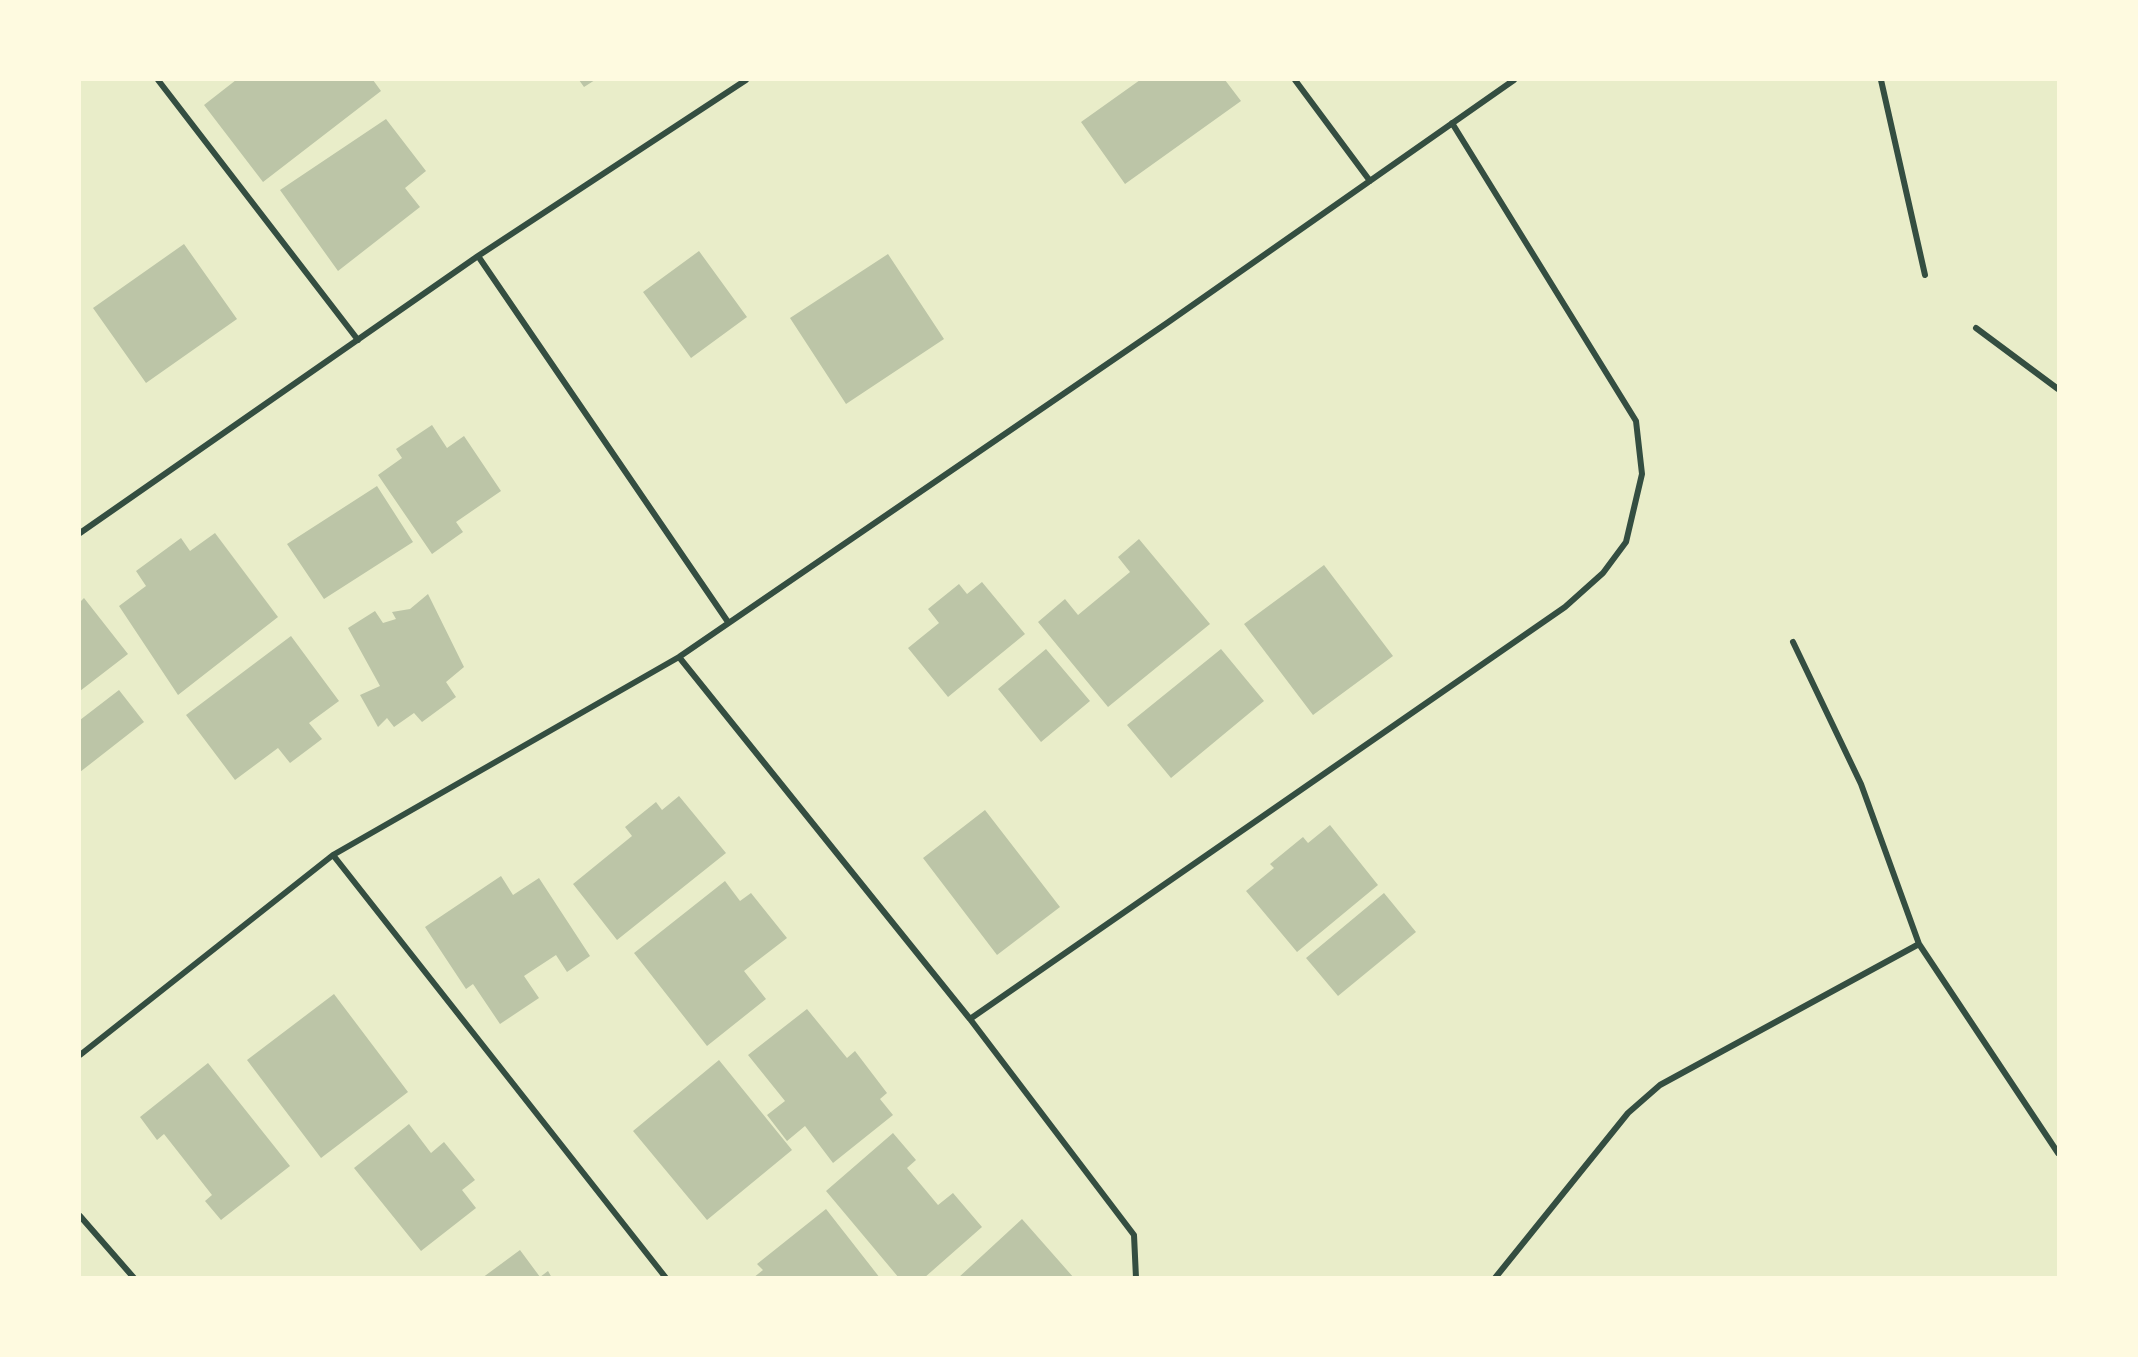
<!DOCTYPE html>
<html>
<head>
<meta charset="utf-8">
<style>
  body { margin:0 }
  #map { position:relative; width:2138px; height:1357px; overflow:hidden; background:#e9edc9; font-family:"Sofia Sans Condensed",sans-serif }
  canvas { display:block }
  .frame { position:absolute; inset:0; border:81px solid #fefae0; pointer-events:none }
</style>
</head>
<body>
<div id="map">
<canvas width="2138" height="1357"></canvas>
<div class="frame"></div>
</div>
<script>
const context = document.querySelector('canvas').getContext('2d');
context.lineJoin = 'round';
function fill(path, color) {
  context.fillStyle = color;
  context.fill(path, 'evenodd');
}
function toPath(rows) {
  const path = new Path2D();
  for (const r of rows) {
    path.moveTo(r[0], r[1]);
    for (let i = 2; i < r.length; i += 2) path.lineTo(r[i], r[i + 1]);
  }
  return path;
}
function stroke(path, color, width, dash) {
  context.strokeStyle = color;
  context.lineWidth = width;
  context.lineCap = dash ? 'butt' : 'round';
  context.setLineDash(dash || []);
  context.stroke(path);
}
const building = toPath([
  [236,80,373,80,381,91,263,182,204,105],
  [579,80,595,80,584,87],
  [1140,80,1225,80,1241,101,1125,184,1081,122],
  [386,119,426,171,405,188,420,207,338,271,280,190],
  [184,244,237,319,146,383,93,308],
  [699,251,747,317,691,358,643,292],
  [888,254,944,339,846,404,790,318],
  [432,425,447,448,464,436,501,491,456,522,463,532,432,554,378,475,402,458,396,449],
  [377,486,413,542,324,599,287,544],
  [215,533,278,617,178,695,119,606,146,586,136,571,181,538,190,551],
  [1139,539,1210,624,1108,707,1038,622,1065,599,1078,615,1130,572,1118,557],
  [1324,565,1393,656,1313,715,1244,624],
  [982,582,1025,634,948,697,908,648,939,623,928,609,959,584,967,594],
  [428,594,464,667,446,682,456,697,422,722,414,713,394,727,387,718,378,727,360,695,380,686,348,628,375,611,383,623,396,619,392,612,410,609],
  [84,598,128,654,80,691,80,602],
  [291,636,339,701,309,723,322,739,290,763,278,748,235,780,186,715],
  [1046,649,1090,701,1041,742,998,689],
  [1221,649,1264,701,1171,778,1127,725],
  [119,690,144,722,80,772,80,720],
  [679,796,726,853,617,940,573,884,632,836,625,827,656,802,662,810],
  [985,810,1060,907,997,955,923,858],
  [1330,825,1378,885,1297,952,1246,891,1274,868,1270,864,1303,837,1308,843],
  [501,876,513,895,539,878,590,956,567,972,556,955,524,976,539,998,500,1024,473,984,466,989,425,927],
  [725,881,740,901,751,893,787,938,744,971,766,999,707,1046,634,953],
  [1384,893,1416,932,1338,996,1306,958],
  [334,994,408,1092,321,1158,247,1060],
  [807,1009,847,1058,855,1051,887,1093,880,1099,893,1115,833,1163,805,1126,787,1141,767,1115,785,1101,748,1055],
  [719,1060,792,1150,707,1220,633,1131],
  [208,1063,290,1166,221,1220,205,1201,212,1195,164,1134,157,1140,140,1117],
  [409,1124,431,1153,444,1142,475,1180,462,1190,476,1208,421,1251,354,1168],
  [893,1133,916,1160,907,1168,938,1205,953,1193,982,1227,924,1278,899,1278,826,1191],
  [826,1209,880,1278,753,1278,763,1270,757,1264],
  [1022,1219,1074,1278,958,1278],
  [520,1250,540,1277,548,1271,552,1278,482,1278]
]);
const minor = toPath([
  [158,80,358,340],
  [1295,80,1370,181],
  [1881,80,1925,275],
  [478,256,728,622],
  [1976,328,2058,389],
  [80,533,478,256,746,80],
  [1793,642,1861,784,1919,944,2058,1153],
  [679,657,970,1019,1134,1235,1136,1278],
  [333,855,666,1278],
  [970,1019,1565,607,1603,573,1626,542,1642,474,1636,421,1452,123],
  [80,1055,333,855,679,657,1167,323,1514,80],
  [80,1216,134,1278],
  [1495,1278,1628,1113,1660,1085,1919,944]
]);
fill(building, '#bcc5a7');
stroke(minor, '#344e41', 6);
</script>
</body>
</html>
